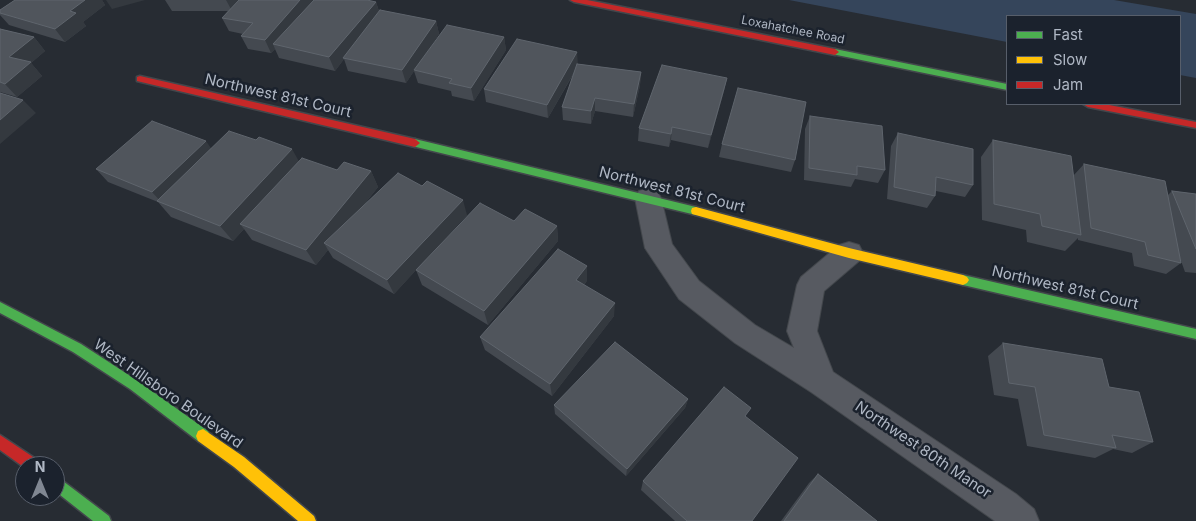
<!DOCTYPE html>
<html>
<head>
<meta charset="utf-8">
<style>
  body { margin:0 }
  #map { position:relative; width:1196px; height:521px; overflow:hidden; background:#272c33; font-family:Inter,sans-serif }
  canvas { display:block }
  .legend { position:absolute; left:1006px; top:15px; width:175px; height:90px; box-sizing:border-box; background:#1b222d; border:1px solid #575e6a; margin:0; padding:6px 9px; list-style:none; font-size:15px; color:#b0b8c5 }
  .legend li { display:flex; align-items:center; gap:10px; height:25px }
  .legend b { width:25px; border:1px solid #575e6a }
  .north { position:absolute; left:15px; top:456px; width:50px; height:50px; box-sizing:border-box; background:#1b222d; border:1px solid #575e6a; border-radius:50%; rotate:0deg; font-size:14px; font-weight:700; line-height:20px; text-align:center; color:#b0b8c5 }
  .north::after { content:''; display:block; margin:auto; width:18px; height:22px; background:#808792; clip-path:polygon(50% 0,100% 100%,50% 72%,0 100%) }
</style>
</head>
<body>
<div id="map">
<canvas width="1196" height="521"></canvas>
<ul class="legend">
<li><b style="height:6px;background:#4caf50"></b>Fast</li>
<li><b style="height:6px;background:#ffc107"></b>Slow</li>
<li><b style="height:6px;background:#c62828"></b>Jam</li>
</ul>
<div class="north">N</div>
</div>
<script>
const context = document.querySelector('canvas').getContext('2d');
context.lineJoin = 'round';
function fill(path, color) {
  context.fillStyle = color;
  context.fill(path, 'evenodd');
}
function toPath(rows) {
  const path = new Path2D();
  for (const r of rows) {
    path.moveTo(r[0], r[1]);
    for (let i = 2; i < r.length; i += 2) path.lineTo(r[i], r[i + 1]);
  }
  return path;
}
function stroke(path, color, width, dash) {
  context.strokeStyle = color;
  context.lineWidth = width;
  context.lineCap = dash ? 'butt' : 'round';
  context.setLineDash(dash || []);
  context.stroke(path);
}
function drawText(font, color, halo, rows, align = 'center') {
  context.font = font + ' Inter,sans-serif';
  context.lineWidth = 5;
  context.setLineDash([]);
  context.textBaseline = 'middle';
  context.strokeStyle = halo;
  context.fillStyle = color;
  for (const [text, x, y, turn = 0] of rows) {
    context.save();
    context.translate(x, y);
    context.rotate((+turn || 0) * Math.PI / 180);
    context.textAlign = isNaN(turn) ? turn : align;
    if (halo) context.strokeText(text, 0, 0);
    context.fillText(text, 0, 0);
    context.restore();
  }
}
const water = toPath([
  [789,0,1114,0,1196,14,1196,78,1180,75,1180,16,1007,16,1007,42]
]);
const street = toPath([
  [648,188,657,191,661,198,672,244,699,281,755,325,794,348,787,331,797,285,801,277,839,245,849,242,859,245,863,253,859,261,824,291,817,331,833,372,1016,494,1034,509,1039,521,995,521,811,392,735,343,679,299,645,248,635,198,639,191,648,188]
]);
const fast = toPath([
  [835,49,1007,84,1007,90,832,54,832,50,835,49],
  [415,139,696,207,701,211,696,215,412,146,410,143,412,140,415,139],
  [963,275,1196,329,1196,339,963,285,959,283,957,280,959,277,963,275],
  [0,302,81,344,138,381,208,431,210,436,208,441,203,443,198,441,130,389,73,352,0,313,0,302],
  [55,475,109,516,111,521,93,521,55,491,55,475]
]);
const slow = toPath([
  [696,207,849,248,963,275,967,277,969,280,967,283,963,285,849,258,692,214,691,211,692,208,696,207],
  [203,429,244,457,314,516,316,521,298,521,234,467,198,441,196,436,198,431,203,429]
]);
const jam = toPath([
  [570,0,587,0,835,49,839,52,835,55,574,2,570,0],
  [140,76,415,139,420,143,415,147,137,81,137,77,140,76],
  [1083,104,1104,104,1196,122,1196,128,1088,107,1083,104],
  [0,435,39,461,41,466,25,466,25,468,0,450,0,435]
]);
const wall = toPath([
  [15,0,102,0,105,5,83,22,86,26,65,42,9,25,0,15,0,10],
  [165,0,238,0,236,3,314,1,376,2,379,11,436,21,439,34,420,62,504,37,506,50,474,101,452,96,451,91,418,83,414,71,406,83,348,71,344,59,335,71,279,58,275,49,271,53,248,49,241,36,243,34,229,31,222,18,228,11,172,11],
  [0,29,34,37,45,51,31,63,42,76,17,97,0,92],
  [578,64,641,72,640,85,633,117,595,111,591,124,563,120,562,107,574,73,548,118,486,102,484,89],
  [727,78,724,91,708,148,671,140,669,147,638,141,639,128],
  [810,116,885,170,878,183,855,179,851,187,804,180,805,129],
  [898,133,973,185,965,197,936,191,935,196,927,208,887,199,891,146],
  [993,140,1073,176,1084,164,1168,195,1172,191,1196,194,1196,273,1185,272,1180,258,1181,263,1166,274,1134,266,1132,253,1078,240,1078,238,1065,251,1027,242,1026,230,982,220,981,157],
  [722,144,795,160,791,172,719,157],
  [211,148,299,161,337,170,371,171,378,187,363,206,467,215,425,260,514,221,557,226,558,241,488,325,422,285,416,270,394,294,333,258,328,250,316,265,252,240,244,229,233,241,171,217,158,202,108,182,96,169],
  [587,281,584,285,614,316,552,396,485,350,480,337],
  [1003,343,1109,387,1153,442,1132,453,1113,449,1095,458,1027,446,1018,399,994,395,988,356],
  [688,399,685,408,626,476,555,414,554,405],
  [747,417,752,521,675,521,641,490,643,481],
  [818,474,877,521,781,521,809,483]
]);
const shadedWall = toPath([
  [85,0,102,0,105,5,83,22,86,26,65,42,55,29,70,11],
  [106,0,145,0,112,9],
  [226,0,238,0,232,11],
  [300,0,313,0,314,3,273,44,275,49,271,53,265,40],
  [376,2,380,15,343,58,344,59,335,71,329,57],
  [436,21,439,34,406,83,402,70],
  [34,37,45,51,31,63,42,76,17,97,5,84,9,57],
  [504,37,506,50,474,101,471,88],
  [577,52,578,65,548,118,547,105],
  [641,72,640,85,633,117,634,104],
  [727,78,724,91,708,148,711,135],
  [595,98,595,111,591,124,591,111],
  [23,100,36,113,0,144,0,120],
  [672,127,671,140,669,147,671,134],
  [206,141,215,154,162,203,152,192],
  [292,149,301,165,240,224,244,229,233,241,220,226],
  [371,171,378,187,330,247,324,243,328,250,316,265,306,250],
  [463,200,467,215,394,294,387,280],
  [557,226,558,241,488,325,484,311],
  [587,266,587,281,576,294,576,280],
  [615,303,614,316,552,396,550,384],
  [688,399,685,408,626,476,627,469]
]);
const building = toPath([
  [15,0,85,0,70,11,76,13,55,29,0,13,0,10,15,0],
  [239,0,300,0,265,40,241,36,253,23,222,18,239,0],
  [314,0,367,0,376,2,329,57,273,44,314,0],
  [380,10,436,21,402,70,343,58,380,10],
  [447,25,504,37,471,88,449,83,452,79,414,70,447,25],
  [0,29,34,37,9,57,31,62,5,84,0,82,0,29],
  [517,39,577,52,547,105,484,89,517,39],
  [577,64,641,72,634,104,595,98,591,111,562,107,577,64],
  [662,65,727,78,711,135,672,127,671,134,639,128,662,65],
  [738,88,806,102,795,160,722,144,738,88],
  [0,93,23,100,0,120,0,93],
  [810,116,882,126,885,170,857,166,857,175,809,168,810,116],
  [152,121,206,141,152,192,96,169,152,121],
  [229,131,256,140,259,137,292,149,220,226,157,201,229,131],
  [898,133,973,149,973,185,936,177,935,196,894,187,898,133],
  [993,140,1071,156,1081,235,1042,226,1040,214,994,204,993,140],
  [302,158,337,170,344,162,371,171,306,250,240,224,302,158],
  [1084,164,1165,181,1181,263,1148,255,1145,242,1091,228,1084,164],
  [398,173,422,186,427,181,463,200,387,280,324,243,398,173],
  [1172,191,1196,194,1196,249,1172,191],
  [480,203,514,221,525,209,557,226,484,311,416,270,480,203],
  [558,249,587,266,576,280,615,303,550,384,480,337,558,249],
  [615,342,688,399,627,469,554,405,615,342],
  [1003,343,1102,359,1109,387,1139,392,1153,442,1112,435,1116,448,1044,435,1035,387,1009,383,1003,343],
  [724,387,751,408,745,416,798,458,752,521,687,521,643,481,724,387],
  [818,474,877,521,784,521,818,474]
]);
const farStreetnames = [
  ["Loxahatchee Road",793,30,11]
];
const streetNames = [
  ["Northwest 81st Court",278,96,13],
  ["Northwest 81st Court",672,190,14],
  ["Northwest 81st Court",1065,288,13],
  ["West Hillsboro Boulevard",168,394,35],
  ["Northwest 80th Manor",923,450,34]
];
fill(water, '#35455b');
stroke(street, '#43474c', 2);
stroke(fast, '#43474c', 3);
stroke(slow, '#43474c', 3);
stroke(jam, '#43474c', 3);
fill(street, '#575a61');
fill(fast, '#4caf50');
fill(slow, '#ffc107');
fill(jam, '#c62828');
fill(wall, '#444950');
fill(shadedWall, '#34393f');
fill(building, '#50555c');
stroke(building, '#5f656d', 1);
drawText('12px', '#b0b8c5', '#1b222d', farStreetnames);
drawText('15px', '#b0b8c5', '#1b222d', streetNames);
</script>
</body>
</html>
